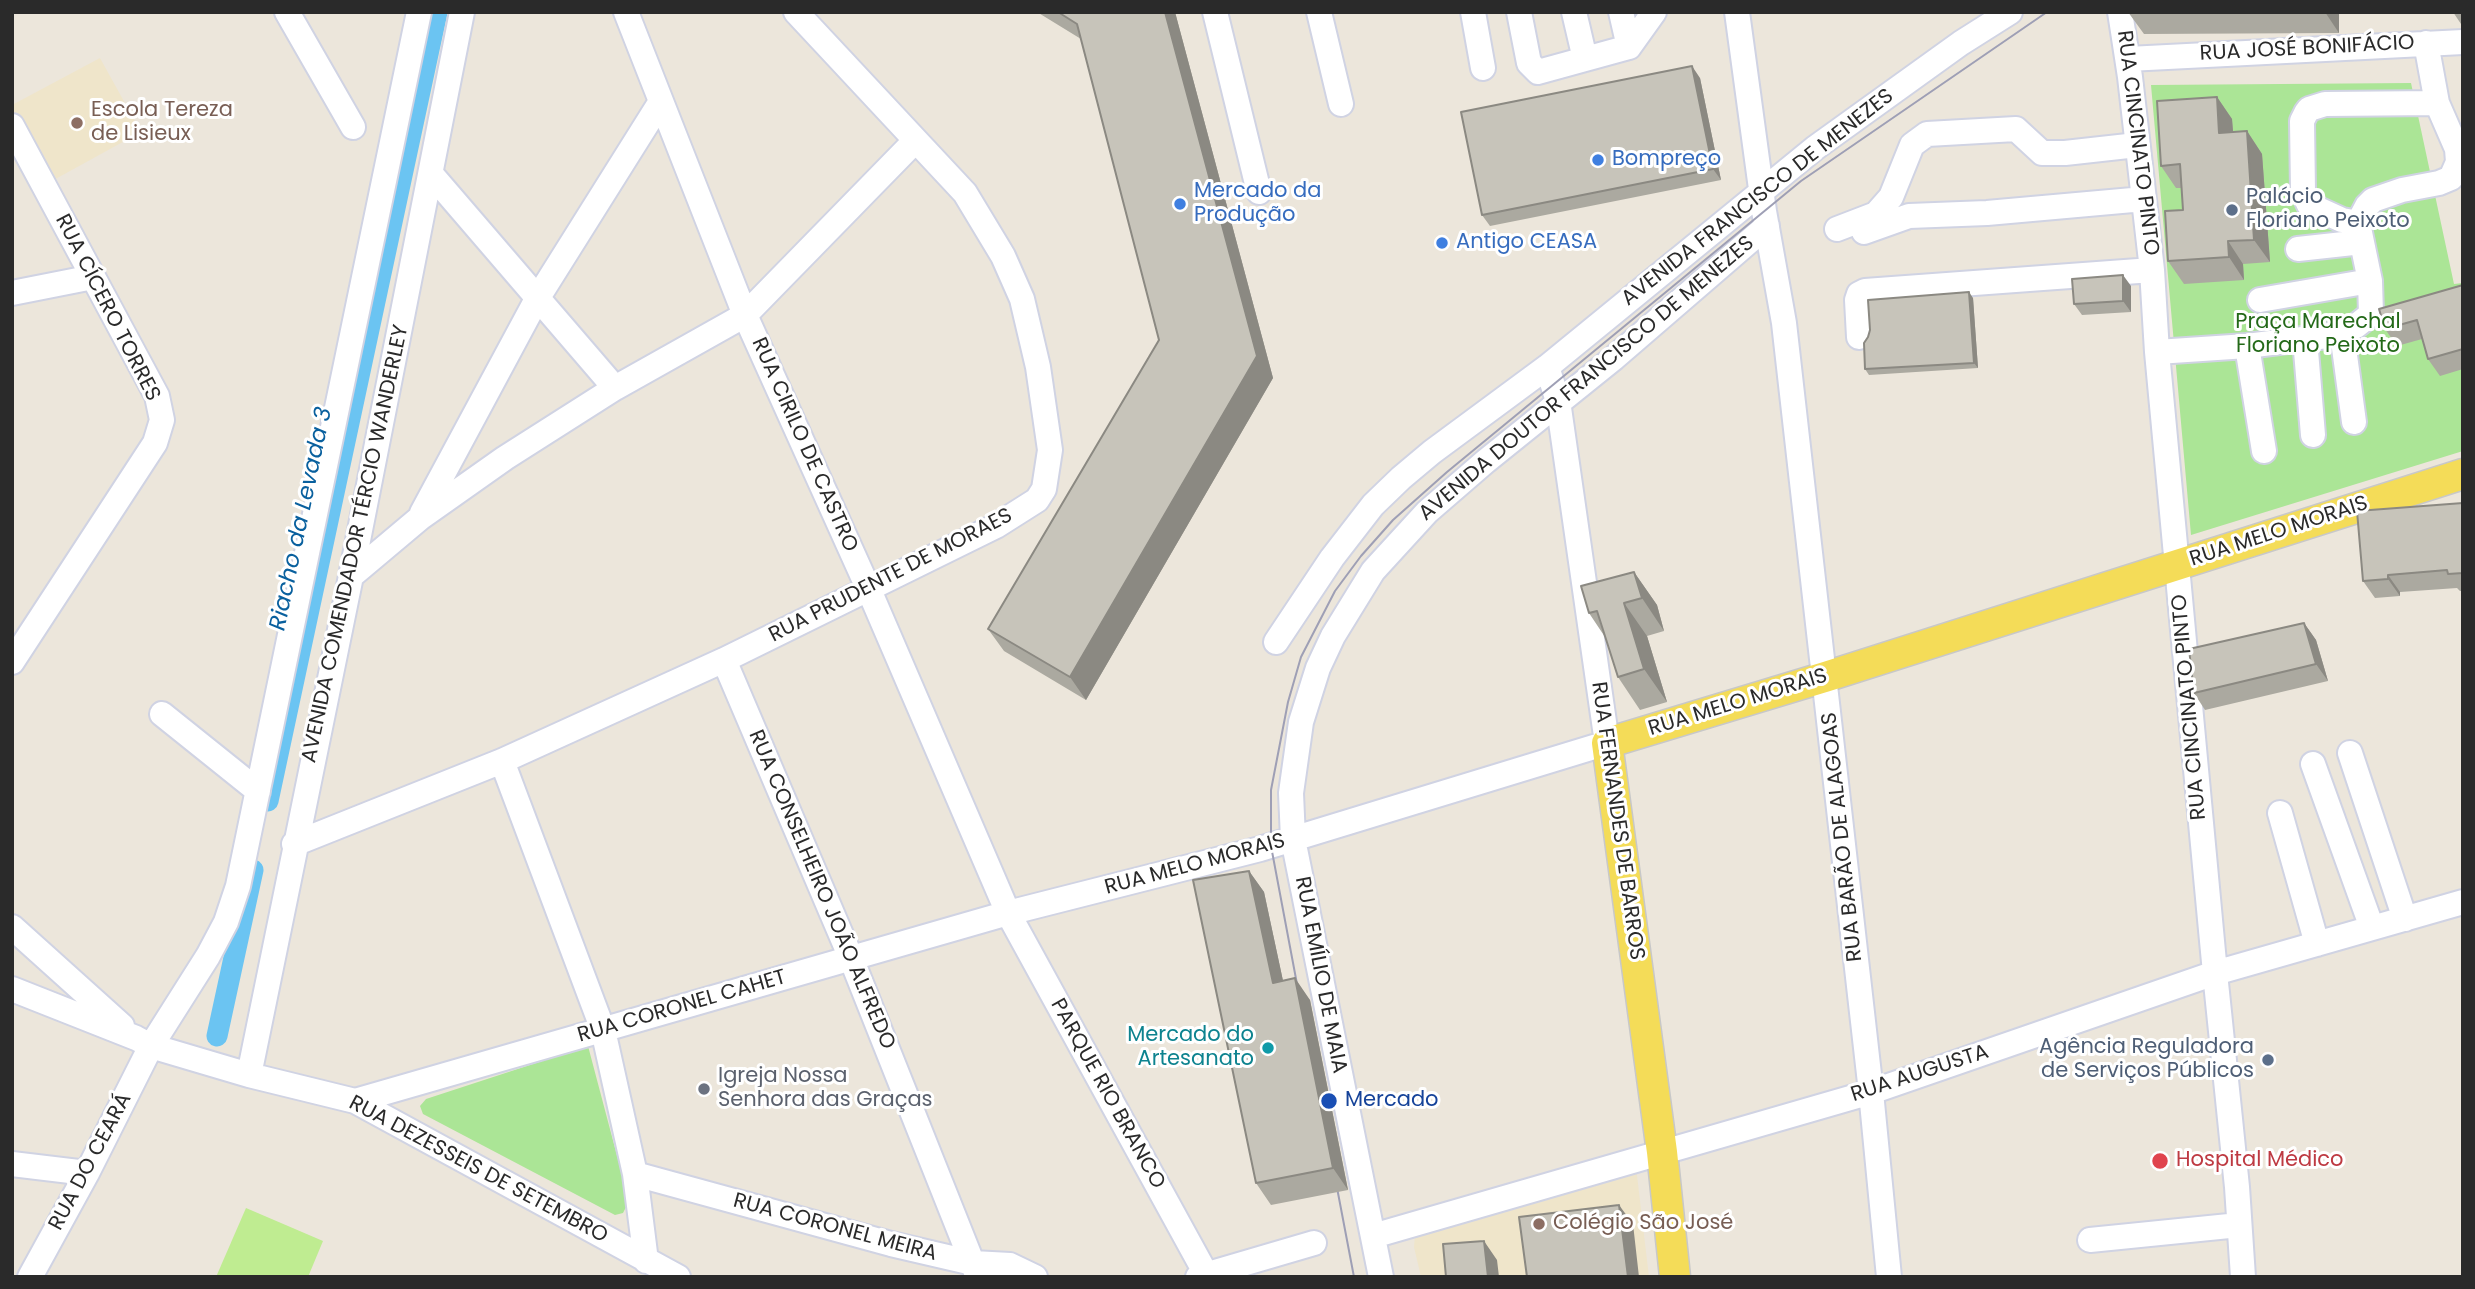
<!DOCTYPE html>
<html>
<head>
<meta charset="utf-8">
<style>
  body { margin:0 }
  #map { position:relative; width:2475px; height:1289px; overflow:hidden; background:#ece6db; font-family:Poppins,sans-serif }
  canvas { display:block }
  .frame { position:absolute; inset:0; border:14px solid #2a2a2a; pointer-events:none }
</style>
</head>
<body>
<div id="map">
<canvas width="2475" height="1289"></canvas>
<div class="frame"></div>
</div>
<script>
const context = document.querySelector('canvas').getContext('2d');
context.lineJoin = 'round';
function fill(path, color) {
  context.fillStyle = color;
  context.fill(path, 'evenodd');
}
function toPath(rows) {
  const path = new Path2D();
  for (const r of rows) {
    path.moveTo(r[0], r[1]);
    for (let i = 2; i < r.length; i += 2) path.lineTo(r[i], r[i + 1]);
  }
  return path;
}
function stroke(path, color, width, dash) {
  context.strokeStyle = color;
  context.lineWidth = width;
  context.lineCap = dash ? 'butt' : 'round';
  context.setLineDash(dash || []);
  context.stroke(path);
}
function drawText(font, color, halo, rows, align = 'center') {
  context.font = font + ' Poppins,sans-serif';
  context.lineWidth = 6;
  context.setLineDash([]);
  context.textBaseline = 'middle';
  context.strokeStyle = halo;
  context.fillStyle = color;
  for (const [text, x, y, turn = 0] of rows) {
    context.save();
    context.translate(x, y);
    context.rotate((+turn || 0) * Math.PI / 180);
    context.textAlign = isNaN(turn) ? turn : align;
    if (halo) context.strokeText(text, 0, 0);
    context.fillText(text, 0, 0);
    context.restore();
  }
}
const education = toPath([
  [100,58,141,132,50,182,12,114,12,105],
  [1636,1167,1649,1277,1421,1277,1414,1247,1415,1235]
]);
const green = toPath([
  [2411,83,2454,284,2463,283,2463,451,2191,535,2151,85],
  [588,1046,629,1201,623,1213,615,1215,423,1114,420,1106,426,1099]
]);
const pitch = toPath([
  [246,1208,323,1241,308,1277,216,1277]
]);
const canal = toPath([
  [268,801,437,12],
  [217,1036,253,870]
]);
const minor = toPath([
  [287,12,353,127],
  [626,12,745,315,869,590,1008,913,1206,1274],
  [1215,12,1259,192],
  [1319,12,1341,104],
  [1473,12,1483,68],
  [1519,12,1529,63,1538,72,1629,47,1654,12],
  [1574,12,1585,59],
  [1621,12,1629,47],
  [1737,12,1764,211,1784,323,1871,1092,1889,1277],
  [2120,12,2130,77,2152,270,2157,352,2215,973,2237,1187,2243,1277],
  [2128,59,2463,42],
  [12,126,157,396,162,420,155,443,12,662],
  [431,174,615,388],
  [2358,223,2342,220,2309,205,2303,192,2302,121,2306,113,2309,109,2325,104,2437,103],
  [1837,229,1876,214,1891,197,1912,145,1927,134,2016,129,2042,153,2065,153,2137,145],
  [1864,232,1909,216,1987,213,2144,199],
  [2298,249,2362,242],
  [12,293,93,277],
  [2260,300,2370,281],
  [2342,333,2354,422],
  [1859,337,1857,300,1859,294,1865,291,2152,270],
  [2305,339,2313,435],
  [2247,346,2264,451],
  [2157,352,2247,346,2327,336,2356,326,2371,314,2370,281,2358,223,2367,206,2373,200,2402,190,2439,183,2451,178,2458,162,2457,149,2437,103,2426,43],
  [422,513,537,299,660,103],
  [351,576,420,518,505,458,615,388,745,315,915,141],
  [1276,642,1332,558,1373,505,1401,478,1432,452,1547,367,1815,148,1961,43,2010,12],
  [724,660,851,958,978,1277],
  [162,714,258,791],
  [2350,753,2405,919],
  [502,761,603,1030,635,1174,646,1261],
  [2313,764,2372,928],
  [2280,813,2317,944],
  [294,844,502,761,724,660,996,526,1037,500,1044,489,1050,450,1038,367,1022,299,1003,256,965,193,796,12],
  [12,927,122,1026],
  [12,989,136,1038,151,1046,249,1075,355,1101,678,1277],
  [249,1075,351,576,462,12],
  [355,1101,1008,913,1260,849,1607,743,1558,401,1547,367],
  [12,1164,87,1173],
  [635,1174,891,1244,973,1263,1010,1265,1035,1277],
  [1373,1236,1871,1092,2215,973,2463,902],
  [2090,1240,2239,1225],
  [30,1277,87,1173,151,1046,208,956,226,922,238,886,419,12],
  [1198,1277,1314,1243],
  [1381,1277,1293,839,1291,793,1301,722,1318,668,1333,636,1373,571,1427,512,1486,461,1614,358,1767,226]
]);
const major = toPath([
  [1675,1277,1662,1152,1607,743,1825,677,2463,474]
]);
const tram = toPath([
  [1300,1000,1271,846,1271,790,1288,702,1301,657,1335,591,1361,556,1393,520,1447,472,1801,181,2047,12],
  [1334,1172,1354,1277]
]);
const wall = toPath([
  [1037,12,1175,12,1273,378,1086,700,1004,651,988,629,1159,340,1081,39],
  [2128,12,2339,12,2339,33,2144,34],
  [2453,12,2463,12,2463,27],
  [1700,78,1721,180,1490,226,1482,215],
  [2217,97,2232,119,2233,132,2247,131,2262,154,2270,262,2243,264,2244,280,2184,284,2168,261,2183,210,2182,188,2176,188,2161,166],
  [2463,285,2463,369,2440,376,2428,359,2422,339,2397,346,2385,329],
  [2131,286,2131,312,2082,315,2074,304],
  [1973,298,1978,368,1869,375,1865,369],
  [2463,503,2463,591,2460,591,2457,588,2400,592,2400,596,2375,598,2363,581],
  [1634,572,1657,605,1664,631,1647,636,1667,702,1640,710,1618,677,1605,637,1589,613],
  [2304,623,2316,640,2328,681,2205,710,2194,693],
  [1249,871,1264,892,1283,981,1310,1000,1348,1190,1271,1205,1256,1183]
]);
const shadedWall = toPath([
  [1165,12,1175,12,1273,378,1086,700,1070,677,1257,356],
  [2325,12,2339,12,2339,33],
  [1692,66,1700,78,1721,180,1713,169],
  [2217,97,2232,119,2235,156,2219,133],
  [2247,131,2262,154,2270,262,2254,240],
  [2228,241,2243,264,2244,280,2229,257],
  [2123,275,2131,286,2131,312,2123,301],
  [1969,292,1973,298,1978,368,1974,363],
  [1634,572,1657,605,1664,631,1642,598],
  [2388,575,2400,592,2400,596,2388,579],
  [1624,603,1647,636,1667,702,1644,669],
  [2304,623,2316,640,2328,681,2316,664],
  [1249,871,1264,892,1288,1004,1273,983],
  [1295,978,1310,1000,1348,1190,1333,1168],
  [1619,1205,1633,1224,1639,1277,1628,1277],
  [1484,1241,1497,1260,1499,1277,1488,1277]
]);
const building = toPath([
  [1058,12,1165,12,1257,356,1070,677,988,629,1159,340,1077,24,1058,12],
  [1692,66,1713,169,1482,215,1461,112,1692,66],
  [2217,97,2219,133,2247,131,2254,240,2228,241,2229,257,2168,261,2165,211,2183,210,2180,164,2161,166,2157,101,2217,97],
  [2123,275,2123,301,2074,304,2072,279,2123,275],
  [2463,285,2463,349,2428,359,2417,320,2385,329,2379,309,2463,285],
  [1969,292,1974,363,1865,369,1864,343,1868,337,1870,330,1868,300,1969,292],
  [2463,503,2463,573,2448,574,2447,570,2388,575,2388,579,2363,581,2357,511,2463,503],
  [1634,572,1642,598,1624,603,1644,669,1618,677,1597,611,1589,613,1581,586,1634,572],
  [2304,623,2316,664,2194,693,2189,649,2304,623],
  [1249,871,1273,983,1295,978,1333,1168,1256,1183,1193,880,1249,871],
  [1619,1205,1628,1277,1527,1277,1519,1217,1619,1205],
  [1484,1241,1488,1277,1446,1277,1443,1244,1484,1241]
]);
const markers = [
  [77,123,7,"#8d6e63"],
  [1598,160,7,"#3f7fe0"],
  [1180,204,7,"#3f7fe0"],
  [2232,210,7,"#5c6f8a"],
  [1442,243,7,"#3f7fe0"],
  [1268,1048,7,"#0f9aa8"],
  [2268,1060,7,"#5c6f8a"],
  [704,1089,7,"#6b7280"],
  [1329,1101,9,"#1a4fb4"],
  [2160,1161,9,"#e0444e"],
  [1539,1224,7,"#8d6e63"]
];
const streetNames = [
  ["RUA JOSÉ BONIFÁCIO",2307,49,-3],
  ["RUA CINCINATO PINTO",2137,143,83],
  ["AVENIDA FRANCISCO DE MENEZES",1758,198,-38],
  ["RUA CÍCERO TORRES",107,308,63],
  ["AVENIDA DOUTOR FRANCISCO DE MENEZES",1587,379,-40],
  ["RUA CIRILO DE CASTRO",804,445,66],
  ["RUA MELO MORAIS",2279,532,-18],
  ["AVENIDA COMENDADOR TÉRCIO WANDERLEY",356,544,-78],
  ["RUA PRUDENTE DE MORAES",891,576,-27],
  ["RUA MELO MORAIS",1738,703,-17],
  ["RUA CINCINATO PINTO",2190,707,-95],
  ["RUA FERNANDES DE BARROS",1617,821,82],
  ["RUA BARÃO DE ALAGOAS",1843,837,-96],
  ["RUA MELO MORAIS",1195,865,-15],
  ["RUA CONSELHEIRO JOÃO ALFREDO",821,890,67],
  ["RUA EMÍLIO DE MAIA",1320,975,79],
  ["RUA CORONEL CAHET",682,1007,-16],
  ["RUA AUGUSTA",1920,1074,-18],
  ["PARQUE RIO BRANCO",1107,1094,61],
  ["RUA DO CEARÁ",91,1162,-62],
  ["RUA DEZESSEIS DE SETEMBRO",478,1170,28],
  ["RUA CORONEL MEIRA",835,1228,15]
];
const educationNames = [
  ["Escola Tereza",91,111],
  ["de Lisieux",91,135],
  ["Colégio São José",1553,1224]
];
const shopNames = [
  ["Bompreço",1612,160],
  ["Mercado da",1194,192],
  ["Produção",1194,216],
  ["Antigo CEASA",1456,243]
];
const serviceNames = [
  ["Palácio",2246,198],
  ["Floriano Peixoto",2246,222],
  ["Agência Reguladora",2254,1048,"right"],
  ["de Serviços Públicos",2254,1072,"right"]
];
const parkNames = [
  ["Praça Marechal",2318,323],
  ["Floriano Peixoto",2318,347]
];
const cultureNames = [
  ["Mercado do",1254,1036],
  ["Artesanato",1254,1060]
];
const worshipNames = [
  ["Igreja Nossa",718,1077],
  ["Senhora das Graças",718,1101]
];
const transitNames = [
  ["Mercado",1345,1101]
];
const healthNames = [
  ["Hospital Médico",2176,1161]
];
const waterNames = [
  ["Riacho da Levada 3",302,519,-78]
];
fill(education, '#efe5ca');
fill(green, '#abe596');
fill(pitch, '#bfec91');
stroke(canal, '#6bc4f2', 21);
stroke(minor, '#d0d3e3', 28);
stroke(major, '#c8c8c8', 33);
stroke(minor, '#fff', 24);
stroke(major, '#f4dc58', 30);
stroke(tram, '#9e9fb5', 2);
fill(wall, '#aba9a0');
fill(shadedWall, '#8b8982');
fill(building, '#c7c4ba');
stroke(building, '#8b8982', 2);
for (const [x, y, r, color] of markers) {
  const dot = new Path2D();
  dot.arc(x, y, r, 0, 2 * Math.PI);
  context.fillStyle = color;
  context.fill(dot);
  stroke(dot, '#fff', 2.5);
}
drawText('21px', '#2a2a2a', '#fff', streetNames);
drawText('21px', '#785e54', '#fff', educationNames, 'left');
drawText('21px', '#366cbe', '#fff', shopNames, 'left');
drawText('21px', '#4e5e75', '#fff', serviceNames, 'left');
drawText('21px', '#236918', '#fff', parkNames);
drawText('21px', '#0d838f', '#fff', cultureNames, 'right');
drawText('21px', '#5b616d', '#fff', worshipNames, 'left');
drawText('21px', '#164399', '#fff', transitNames, 'left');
drawText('21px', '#be3a42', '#fff', healthNames, 'left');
drawText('italic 23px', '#09609e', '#fff', waterNames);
</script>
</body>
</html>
